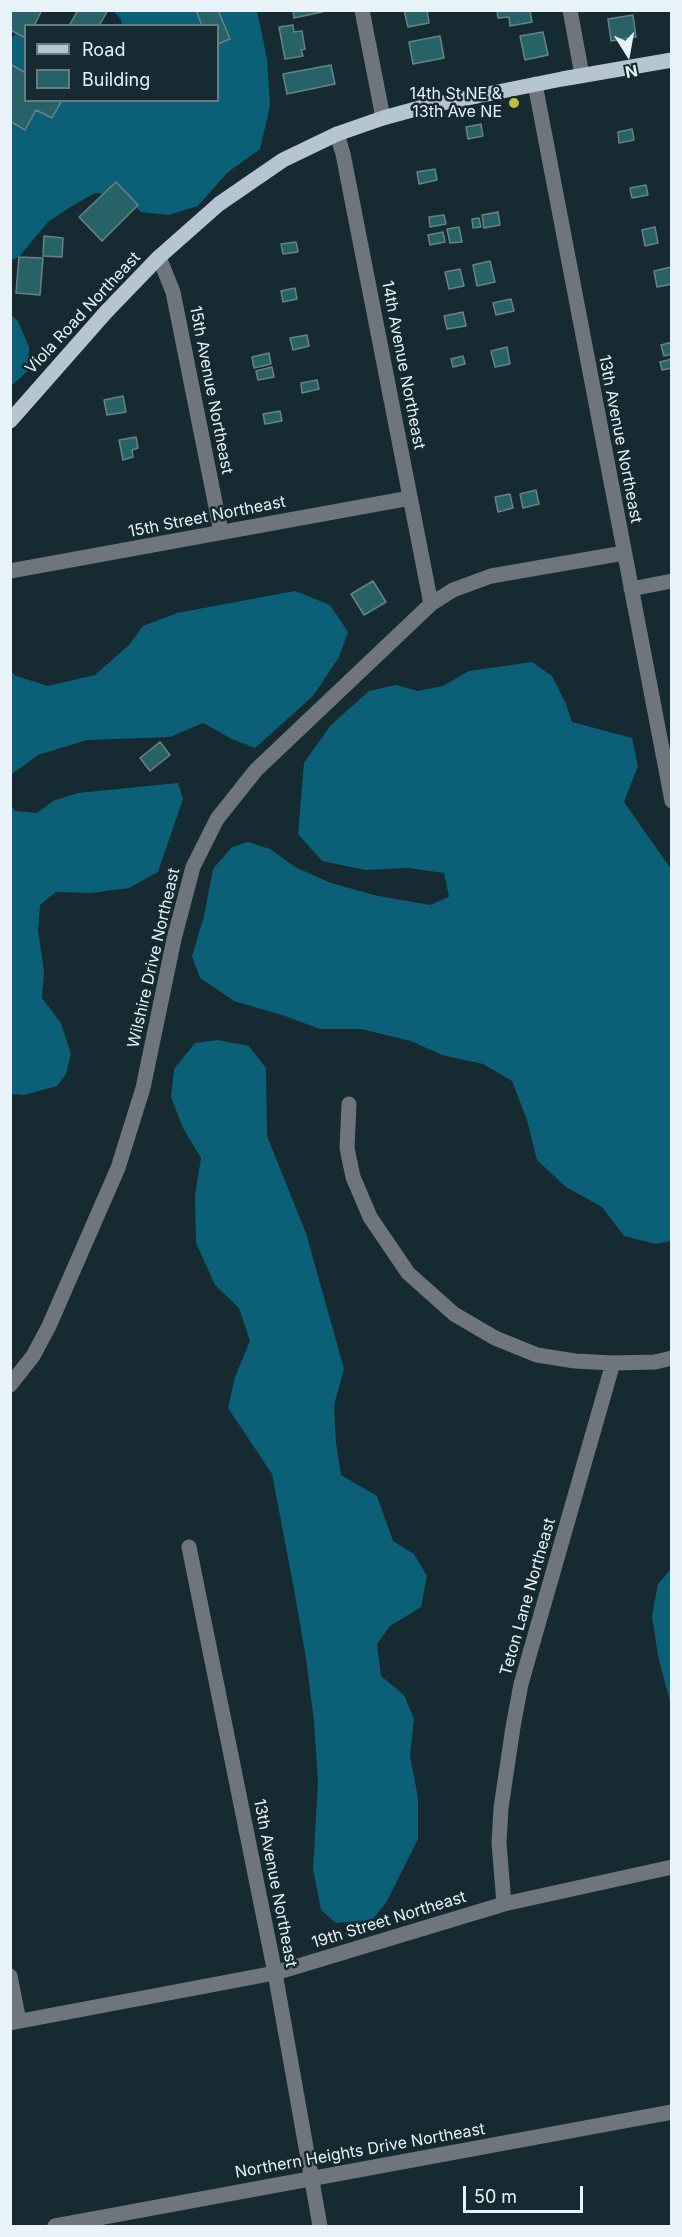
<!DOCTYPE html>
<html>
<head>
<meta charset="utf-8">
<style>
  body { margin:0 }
  #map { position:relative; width:682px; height:2237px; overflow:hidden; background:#152a31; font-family:Inter,sans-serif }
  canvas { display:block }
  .frame { position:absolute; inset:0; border:12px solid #e7f3f8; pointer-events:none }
  .legend { position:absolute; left:24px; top:24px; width:195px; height:78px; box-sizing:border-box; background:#152a31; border:2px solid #697a81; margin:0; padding:8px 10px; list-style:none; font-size:18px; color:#e7f3f8 }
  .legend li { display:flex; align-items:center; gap:12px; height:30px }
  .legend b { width:30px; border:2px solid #697a81 }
  .north { position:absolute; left:598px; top:24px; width:60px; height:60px; -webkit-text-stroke:4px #152a31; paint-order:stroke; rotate:169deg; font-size:16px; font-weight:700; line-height:24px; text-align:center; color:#e7f3f8 }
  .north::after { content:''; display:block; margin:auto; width:21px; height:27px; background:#e7f3f8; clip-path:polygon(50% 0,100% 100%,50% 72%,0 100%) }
  .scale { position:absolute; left:463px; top:2186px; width:120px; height:27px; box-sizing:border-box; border:3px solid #e7f3f8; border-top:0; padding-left:8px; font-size:18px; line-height:21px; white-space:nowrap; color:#e7f3f8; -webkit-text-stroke:4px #152a31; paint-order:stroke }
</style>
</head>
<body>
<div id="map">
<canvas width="682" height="2237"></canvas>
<div class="frame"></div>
<ul class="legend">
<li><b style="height:8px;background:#b6c5d2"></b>Road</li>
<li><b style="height:16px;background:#276366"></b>Building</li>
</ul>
<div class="north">N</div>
<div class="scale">50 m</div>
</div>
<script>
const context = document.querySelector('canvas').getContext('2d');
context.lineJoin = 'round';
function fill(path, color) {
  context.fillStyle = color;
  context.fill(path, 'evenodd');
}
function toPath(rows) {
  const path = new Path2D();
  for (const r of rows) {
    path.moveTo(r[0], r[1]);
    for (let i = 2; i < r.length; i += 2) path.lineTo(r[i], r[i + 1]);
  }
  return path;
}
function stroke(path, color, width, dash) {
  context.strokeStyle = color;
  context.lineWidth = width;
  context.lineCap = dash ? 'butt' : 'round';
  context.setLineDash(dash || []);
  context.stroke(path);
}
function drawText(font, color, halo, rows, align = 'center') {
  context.font = font + ' Inter,sans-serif';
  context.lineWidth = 5;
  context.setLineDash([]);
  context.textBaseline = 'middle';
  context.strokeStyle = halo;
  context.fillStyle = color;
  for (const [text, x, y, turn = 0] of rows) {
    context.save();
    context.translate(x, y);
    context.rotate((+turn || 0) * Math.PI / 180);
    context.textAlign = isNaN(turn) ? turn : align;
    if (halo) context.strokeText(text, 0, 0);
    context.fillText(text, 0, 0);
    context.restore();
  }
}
const forest = toPath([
  [114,11,257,11,267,59,270,106,260,149,227,173,198,206,169,215,141,212,125,197,95,193,72,206,48,222,19,257,11,260,10,126,26,113,35,101,218,100,218,26,122,25,121,20],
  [26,26,25,88,11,67,10,39],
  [10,314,18,321,29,347,28,371,11,386],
  [295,591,330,605,348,632,339,657,313,696,255,748,232,739,203,723,170,737,87,740,38,755,12,774,11,777,11,672,16,676,48,686,95,675,129,645,143,626,177,613],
  [532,662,552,676,566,704,572,722,632,738,638,766,624,802,671,869,671,1241,656,1244,624,1236,602,1207,566,1187,537,1160,527,1120,512,1081,483,1064,442,1055,411,1041,361,1029,320,1029,282,1015,234,1001,200,978,192,956,204,916,213,869,232,847,248,842,270,849,295,867,331,883,378,896,430,905,449,897,444,873,408,868,365,870,322,861,298,834,304,763,330,726,369,691,396,685,418,691,443,686,469,671],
  [178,783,183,799,158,872,129,888,91,893,56,892,40,905,38,930,44,972,42,998,61,1023,71,1054,66,1074,57,1086,24,1095,11,1094,11,805,15,811,37,813,53,801,78,793],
  [218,1040,249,1046,266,1068,267,1136,306,1233,344,1369,334,1405,336,1443,341,1475,377,1496,393,1541,414,1554,427,1576,421,1607,390,1626,377,1644,381,1676,404,1695,414,1719,410,1756,418,1798,418,1839,386,1903,372,1920,336,1923,321,1910,313,1869,318,1781,314,1721,306,1659,294,1589,272,1474,228,1408,235,1377,250,1341,239,1308,215,1285,196,1243,195,1195,201,1158,183,1128,171,1097,174,1069,195,1043],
  [671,1569,671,1705,658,1656,652,1616,658,1584]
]);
const building = toPath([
  [10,10,42,10,34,26,26,26,26,38,10,30,10,10],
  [78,10,108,10,100,24,103,26,69,26,78,10],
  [196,10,218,10,230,39,218,44,218,26,202,26,196,10],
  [293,10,322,10,322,12,294,18,293,10],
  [404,10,427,10,429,23,408,27,404,10],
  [497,10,530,10,532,22,510,26,509,17,498,18,497,10],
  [633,15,636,37,611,41,608,19,633,15],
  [293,25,294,32,302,31,305,49,301,50,303,56,285,59,279,27,293,25],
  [543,32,548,55,525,60,520,36,543,32],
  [440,36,444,58,413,64,409,42,440,36],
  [10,64,26,73,26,100,62,100,52,118,36,110,25,130,10,121,10,64],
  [331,65,335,84,287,94,283,74,331,65],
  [481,124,483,136,468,139,466,127,481,124],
  [632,129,634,140,619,143,618,132,632,129],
  [435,169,437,180,419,184,417,172,435,169],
  [116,182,138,205,102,241,79,217,116,182],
  [646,185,648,195,632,198,630,188,646,185],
  [498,212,500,225,484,228,482,215,498,212],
  [444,215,446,224,430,227,429,217,444,215],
  [479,218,481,227,473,228,472,219,479,218],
  [459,227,462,242,450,243,447,229,459,227],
  [655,227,658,243,645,246,642,230,655,227],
  [443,232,445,242,430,245,428,235,443,232],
  [44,236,63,238,62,257,43,256,44,236],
  [296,242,298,252,283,254,281,244,296,242],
  [19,257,43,258,40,295,16,293,19,257],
  [490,261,495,282,477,286,473,265,490,261],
  [671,267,672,284,657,287,654,271,671,267],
  [460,269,464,286,449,289,445,272,460,269],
  [295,288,297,299,283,302,281,291,295,288],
  [511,299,514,311,496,315,493,303,511,299],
  [463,312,466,326,447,329,444,316,463,312],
  [307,335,309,346,293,350,290,338,307,335],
  [672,342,672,354,664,356,661,345,672,342],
  [507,347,510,364,495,367,491,351,507,347],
  [269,353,271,364,254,368,252,357,269,353],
  [463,356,465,364,453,367,451,359,463,356],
  [672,359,672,368,662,370,660,362,672,359],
  [272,367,274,377,258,380,256,371,272,367],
  [317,380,319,389,302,393,301,383,317,380],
  [123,396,126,412,107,415,104,400,123,396],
  [280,411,282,421,265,424,263,414,280,411],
  [136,437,138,448,132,450,133,457,123,460,119,440,136,437],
  [536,490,539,504,523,508,520,494,536,490],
  [510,494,513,508,498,512,495,497,510,494],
  [373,581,386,602,364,615,351,594,373,581],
  [160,742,170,755,150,771,140,758,160,742]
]);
const minor = toPath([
  [362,10,383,118],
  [570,10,582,75],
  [535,84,672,801],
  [337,134,343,154,431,604],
  [159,257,173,292,221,532],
  [10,571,410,498],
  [631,589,672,581],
  [349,1104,347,1148,353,1177,370,1217,408,1273,454,1314,495,1338,537,1355,575,1361,613,1363,655,1362,672,1358],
  [10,1385,33,1356,49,1326,118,1168,143,1088,174,939,193,867,217,819,256,770,431,604,453,590,491,576,624,553],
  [189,1547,275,1973,320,2226],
  [504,1904,499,1843,501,1808,513,1727,521,1684,613,1363],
  [10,1976,19,2021],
  [10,2023,275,1973,504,1904,672,1867],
  [55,2226,672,2112]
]);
const major = toPath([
  [10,421,106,312,159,257,219,204,283,160,337,134,383,118,423,107,562,79,672,60]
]);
const markers = [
  [514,103,6,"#c0be40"]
];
const poiNames = [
  ["14th St NE &",502,94],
  ["13th Ave NE",502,112]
];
const streetNames = [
  ["Viola Road Northeast",83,313,-47],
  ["14th Avenue Northeast",403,365,79],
  ["15th Avenue Northeast",211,390,79],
  ["13th Avenue Northeast",620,439,79],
  ["15th Street Northeast",207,517,-11],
  ["Wilshire Drive Northeast",154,958,-77],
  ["Teton Lane Northeast",528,1597,-74],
  ["13th Avenue Northeast",275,1883,79],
  ["19th Street Northeast",389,1920,-17],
  ["Northern Heights Drive Northeast",360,2151,-10]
];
fill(forest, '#0b6077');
fill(building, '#276366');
stroke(building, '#698384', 1.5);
stroke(minor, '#6e757c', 15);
stroke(major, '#b6c5d2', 15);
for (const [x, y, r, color] of markers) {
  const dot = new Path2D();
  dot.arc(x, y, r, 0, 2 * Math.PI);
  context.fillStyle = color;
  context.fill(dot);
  stroke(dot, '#152a31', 2);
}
drawText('16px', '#e7f3f8', '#152a31', poiNames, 'right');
drawText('16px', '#e7f3f8', '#152a31', streetNames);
</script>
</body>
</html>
